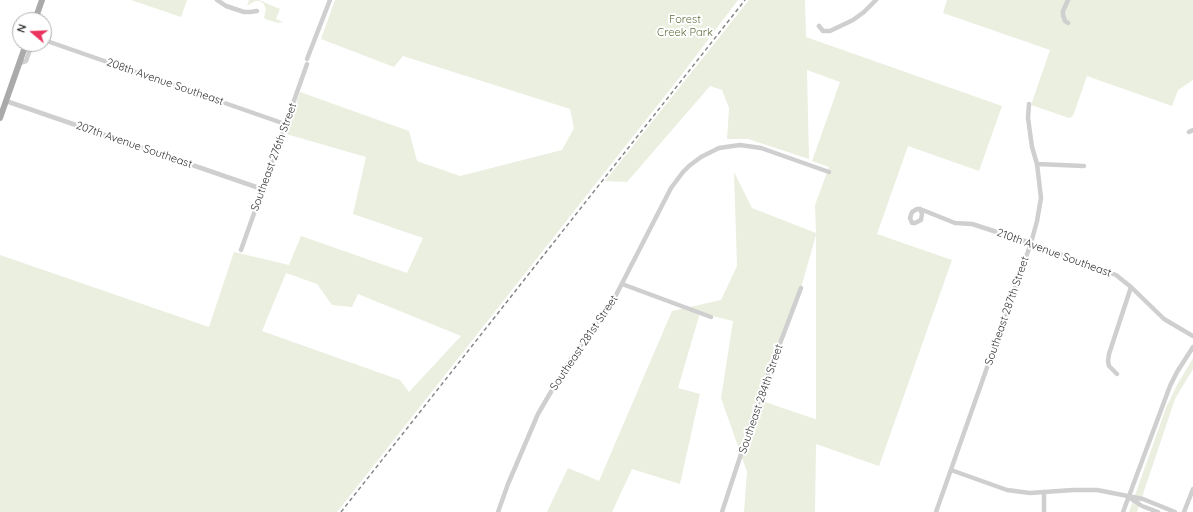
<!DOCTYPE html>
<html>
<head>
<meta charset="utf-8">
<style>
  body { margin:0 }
  #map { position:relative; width:1193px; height:512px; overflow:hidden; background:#fff; font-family:Quicksand,sans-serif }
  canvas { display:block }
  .north { position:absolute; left:12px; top:12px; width:40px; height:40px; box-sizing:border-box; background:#fff; border:1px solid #adadad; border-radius:50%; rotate:289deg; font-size:11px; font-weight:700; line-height:16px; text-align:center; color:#323232 }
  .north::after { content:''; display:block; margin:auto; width:14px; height:18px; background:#ea335f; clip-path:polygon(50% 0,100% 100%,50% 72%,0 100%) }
</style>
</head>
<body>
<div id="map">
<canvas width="1193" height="512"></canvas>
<div class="north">N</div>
</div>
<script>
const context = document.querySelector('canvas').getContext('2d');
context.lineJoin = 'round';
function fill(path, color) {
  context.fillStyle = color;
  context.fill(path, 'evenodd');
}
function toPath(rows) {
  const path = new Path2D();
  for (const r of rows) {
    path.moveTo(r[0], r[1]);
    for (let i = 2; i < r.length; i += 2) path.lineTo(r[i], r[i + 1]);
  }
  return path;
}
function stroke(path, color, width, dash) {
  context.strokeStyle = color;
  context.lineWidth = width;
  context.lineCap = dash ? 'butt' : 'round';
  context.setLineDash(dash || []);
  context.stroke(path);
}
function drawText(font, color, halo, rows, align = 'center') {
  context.font = font + ' Quicksand,sans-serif';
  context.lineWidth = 4;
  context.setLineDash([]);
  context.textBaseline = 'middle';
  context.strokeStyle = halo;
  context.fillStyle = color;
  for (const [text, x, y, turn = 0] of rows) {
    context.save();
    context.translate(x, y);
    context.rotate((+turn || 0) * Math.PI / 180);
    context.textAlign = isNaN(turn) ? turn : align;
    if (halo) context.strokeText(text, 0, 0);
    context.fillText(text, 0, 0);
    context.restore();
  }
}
const green = toPath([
  [131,0,187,0,181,17],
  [249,0,259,0,280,9,276,19,283,22,278,23,265,19,264,17,266,9,263,3,259,1,255,1,247,6],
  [335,0,738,0,683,73,337,512,0,512,0,255,209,327,234,252,289,265,301,236,407,273,423,238,353,214,366,157,286,134,300,92,409,131,417,161,460,176,562,150,574,128,570,109,403,56,394,67,321,39],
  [286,273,317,284,332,305,352,307,358,294,461,336,409,392,400,380,262,331],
  [749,0,805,0,806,37,1002,106,979,171,908,146,877,234,952,260,879,466,816,444,815,512,744,512,747,472,721,398,733,321,700,313,678,388,700,394,680,484,632,469,612,512,547,512,568,468,599,481,672,311,721,300,737,266,734,172,752,208,816,233,815,205,829,167,812,161,840,82,807,70,809,159,748,139,727,139,729,108,722,90,710,86,627,182,605,181],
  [816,235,816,419,815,419,765,402,765,384,801,288],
  [947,0,1193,0,1193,80,1178,90,1172,106,1087,76,1073,116,1069,118,1031,105,1050,50,943,13],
  [1193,358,1193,369,1175,399,1137,512,1129,512,1166,408,1177,385]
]);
const minor = toPath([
  [217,0,226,6,244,12,250,12,257,11],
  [1068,0,1063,11,1063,15,1065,21,1068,23],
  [819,26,823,31,830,31,853,20,864,12,876,0],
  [44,40,285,124],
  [307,59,330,0],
  [20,63,26,61,31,47,33,44],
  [6,101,262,189],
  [1189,132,1193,130],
  [1037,164,1084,166],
  [920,209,922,214,921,220,915,223,912,223,910,218,912,212,917,209,920,209,955,223,972,224,1031,243,1116,275,1131,287,1164,319,1193,336],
  [241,250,307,64],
  [622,284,711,317],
  [1117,374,1109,366,1108,361,1109,354,1131,287],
  [951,470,1007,490,1030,493,1073,490,1097,490,1143,499,1175,512],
  [1044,492,1044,512],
  [1130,498,1142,506,1158,512],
  [498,512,508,484,538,414,566,366,614,299,671,188,683,172,689,166,701,157,719,148,740,145,761,148,829,172],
  [722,512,759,399,801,288],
  [936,512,1031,243,1037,221,1041,198,1037,164,1032,147,1028,118,1029,104],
  [1123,512,1170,386,1177,372,1193,347],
  [1184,512,1193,489]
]);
const major = toPath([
  [35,20,42,0],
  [0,118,26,44]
]);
const rail = toPath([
  [341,512,745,0]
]);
const parkNames = [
  ["Forest",685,20],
  ["Creek Park",685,33]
];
const streetNames = [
  ["208th Avenue Southeast",165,82,19],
  ["207th Avenue Southeast",134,145,19],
  ["Southeast 276th Street",274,157,-70],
  ["210th Avenue Southeast",1054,253,20],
  ["Southeast 287th Street",1007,311,-71],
  ["Southeast 281st Street",584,343,-56],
  ["Southeast 284th Street",761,399,-71]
];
fill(green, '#eaefe0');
stroke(minor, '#cfcfcf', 4.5);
stroke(major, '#aaa', 6);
stroke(rail, '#878787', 1.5, [4, 3]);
drawText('11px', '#5d703d', '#fff', parkNames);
drawText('11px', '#323232', '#fff', streetNames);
</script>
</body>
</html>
